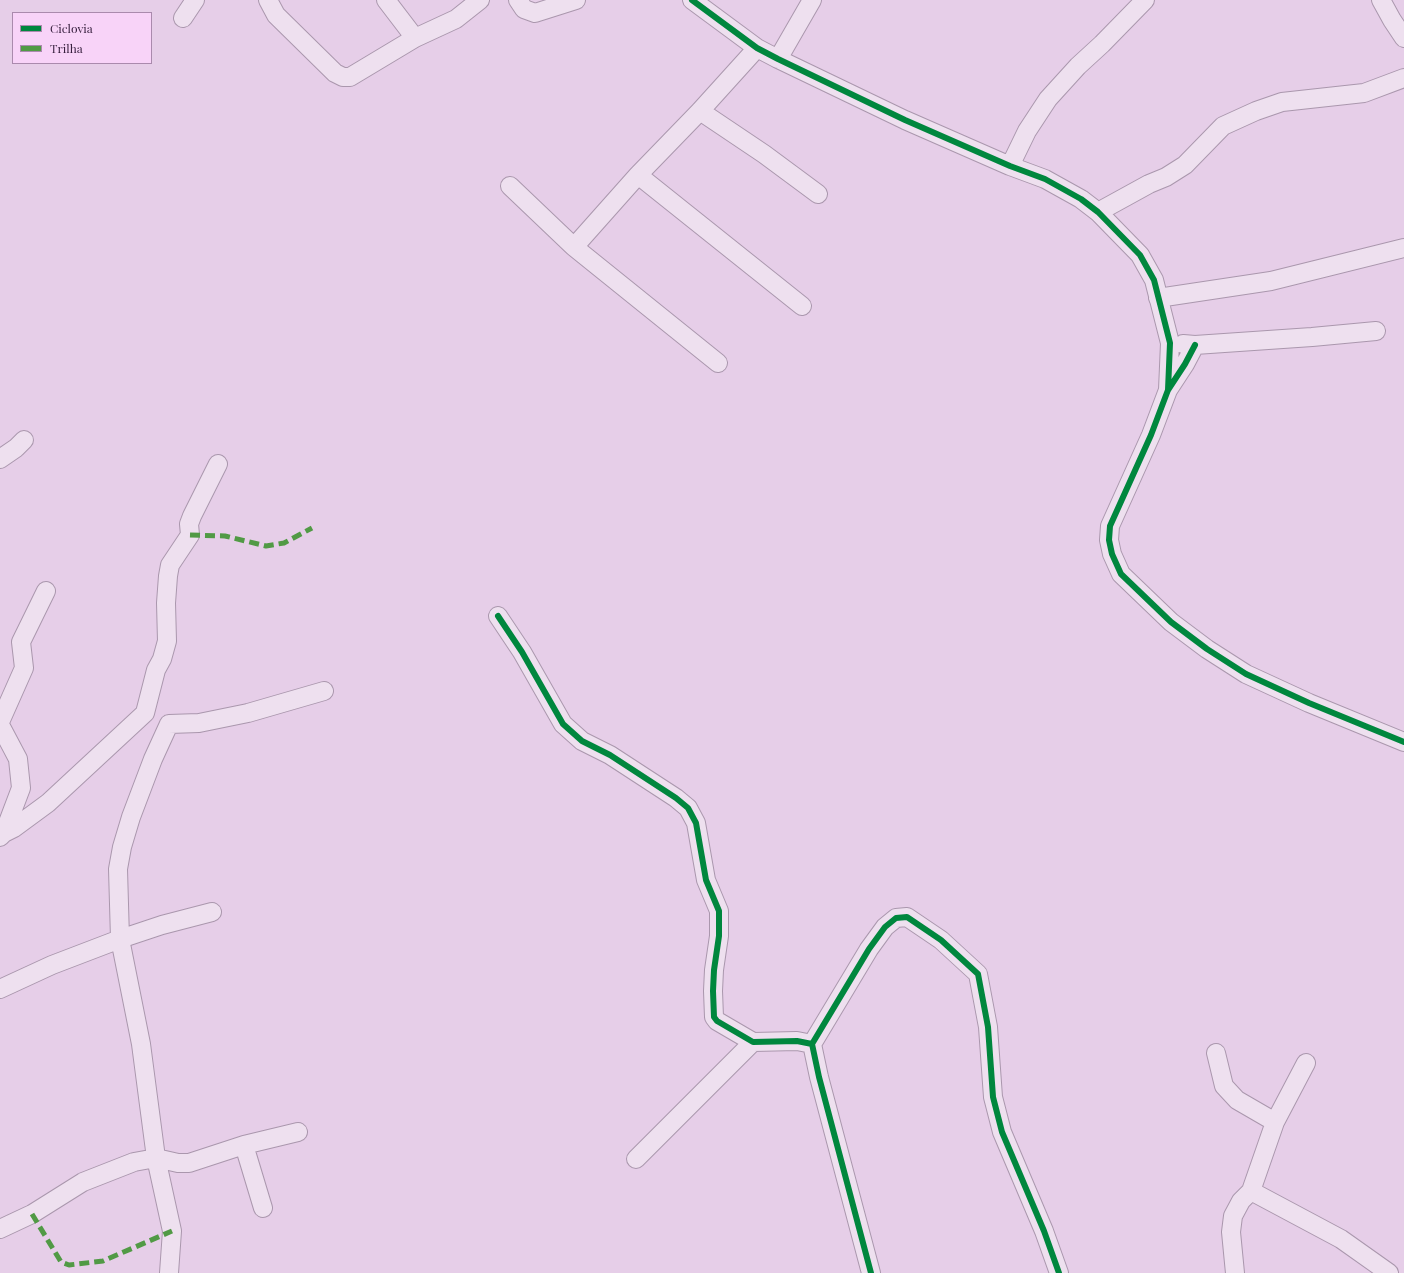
<!DOCTYPE html>
<html>
<head>
<meta charset="utf-8">
<style>
  body { margin:0 }
  #map { position:relative; width:1404px; height:1273px; overflow:hidden; background:#e6cee8; font-family:"Playfair Display",serif }
  canvas { display:block }
  .legend { position:absolute; left:12px; top:12px; width:140px; height:52px; box-sizing:border-box; background:#f8d3f8; border:1px solid #aa8aad; margin:0; padding:5px 7px; list-style:none; font-size:12px; color:#351d3c }
  .legend li { display:flex; align-items:center; gap:8px; height:20px }
  .legend b { width:20px; border:1px solid #aa8aad }
</style>
</head>
<body>
<div id="map">
<canvas width="1404" height="1273"></canvas>
<ul class="legend">
<li><b style="height:5px;background:#00873e"></b>Ciclovia</li>
<li><b style="height:5px;background:#519a45"></b>Trilha</li>
</ul>
</div>
<script>
const context = document.querySelector('canvas').getContext('2d');
context.lineJoin = 'round';
function toPath(rows) {
  const path = new Path2D();
  for (const r of rows) {
    path.moveTo(r[0], r[1]);
    for (let i = 2; i < r.length; i += 2) path.lineTo(r[i], r[i + 1]);
  }
  return path;
}
function stroke(path, color, width, dash) {
  context.strokeStyle = color;
  context.lineWidth = width;
  context.lineCap = dash ? 'butt' : 'round';
  context.setLineDash(dash || []);
  context.stroke(path);
}
const minor = toPath([
  [268,0,276,15,335,73,343,77,350,77,415,38,456,19,480,0],
  [386,0,415,38],
  [518,0,524,9,535,13,576,0],
  [692,0,757,48,778,59,905,120,1010,166,1045,179,1081,199,1098,212,1140,255,1154,280,1170,343,1168,390],
  [1381,0,1392,20,1404,38],
  [183,18,195,0],
  [778,59,812,0],
  [700,111,764,154,818,194],
  [1010,166,1027,131,1048,99,1078,66,1102,44,1145,0],
  [638,175,802,306],
  [510,186,574,247,638,175,700,111,757,48],
  [1098,212,1149,184,1166,177,1185,165,1223,126,1256,111,1282,102,1364,93,1404,78],
  [574,247,718,363],
  [1158,298,1271,281,1404,248],
  [1183,344,1195,345,1312,337,1376,331],
  [1195,345,1185,364,1168,390,1151,435,1110,526,1109,540,1112,554,1121,574,1171,622,1207,649,1246,674,1309,703,1404,742],
  [0,459,16,448,24,440],
  [498,616,522,652,563,724,582,741,610,755,676,798,688,808,696,823,706,880,719,911,719,936,714,970,713,991,714,1017,717,1021,753,1042,797,1041,812,1044],
  [0,722,24,668,21,642,46,591],
  [169,724,199,723,248,713,324,691],
  [0,725,18,759,21,788,4,833],
  [0,837,4,833,14,828,48,803,145,713,156,670,162,659,167,641,166,603,168,576,170,565,190,535,189,524,192,516,218,464],
  [0,989,52,965,120,939,162,925,212,912],
  [1216,1053,1224,1086,1237,1100,1275,1122],
  [244,1145,263,1208],
  [636,1159,753,1042],
  [1251,1191,1341,1239,1389,1273],
  [0,1229,32,1214,83,1182,134,1162,156,1158,178,1163,189,1163,244,1145,298,1132],
  [169,1273,172,1231,156,1158,141,1044,120,939,118,869,122,847,131,817,153,759,169,724],
  [871,1273,819,1077,812,1044,869,949,885,927,896,918,907,917,941,940,978,974,988,1027,993,1097,1002,1132,1044,1231,1059,1273],
  [1235,1273,1231,1232,1233,1216,1241,1201,1251,1191,1275,1122,1306,1063]
]);
const quiet = toPath([
  [190,535,225,536,266,546,284,543,312,528],
  [32,1214,61,1262,69,1265,103,1261,172,1231]
]);
const cycleway = toPath([
  [692,0,757,48,778,59,905,120,1010,166,1045,179,1081,199,1098,212,1140,255,1154,280,1170,343,1168,390],
  [1195,345,1185,364,1168,390,1151,435,1110,526,1109,540,1112,554,1121,574,1171,622,1207,649,1246,674,1309,703,1404,742],
  [498,616,522,652,563,724,582,741,610,755,676,798,688,808,696,823,706,880,719,911,719,936,714,970,713,991,714,1017,717,1021,753,1042,797,1041,812,1044],
  [871,1273,819,1077,812,1044,869,949,885,927,896,918,907,917,941,940,978,974,988,1027,993,1097,1002,1132,1044,1231,1059,1273]
]);
stroke(minor, '#aa97ad', 20);
stroke(minor, '#eee0ef', 18);
stroke(quiet, '#519a45', 5, [10, 5]);
stroke(cycleway, '#00873e', 6);
</script>
</body>
</html>
